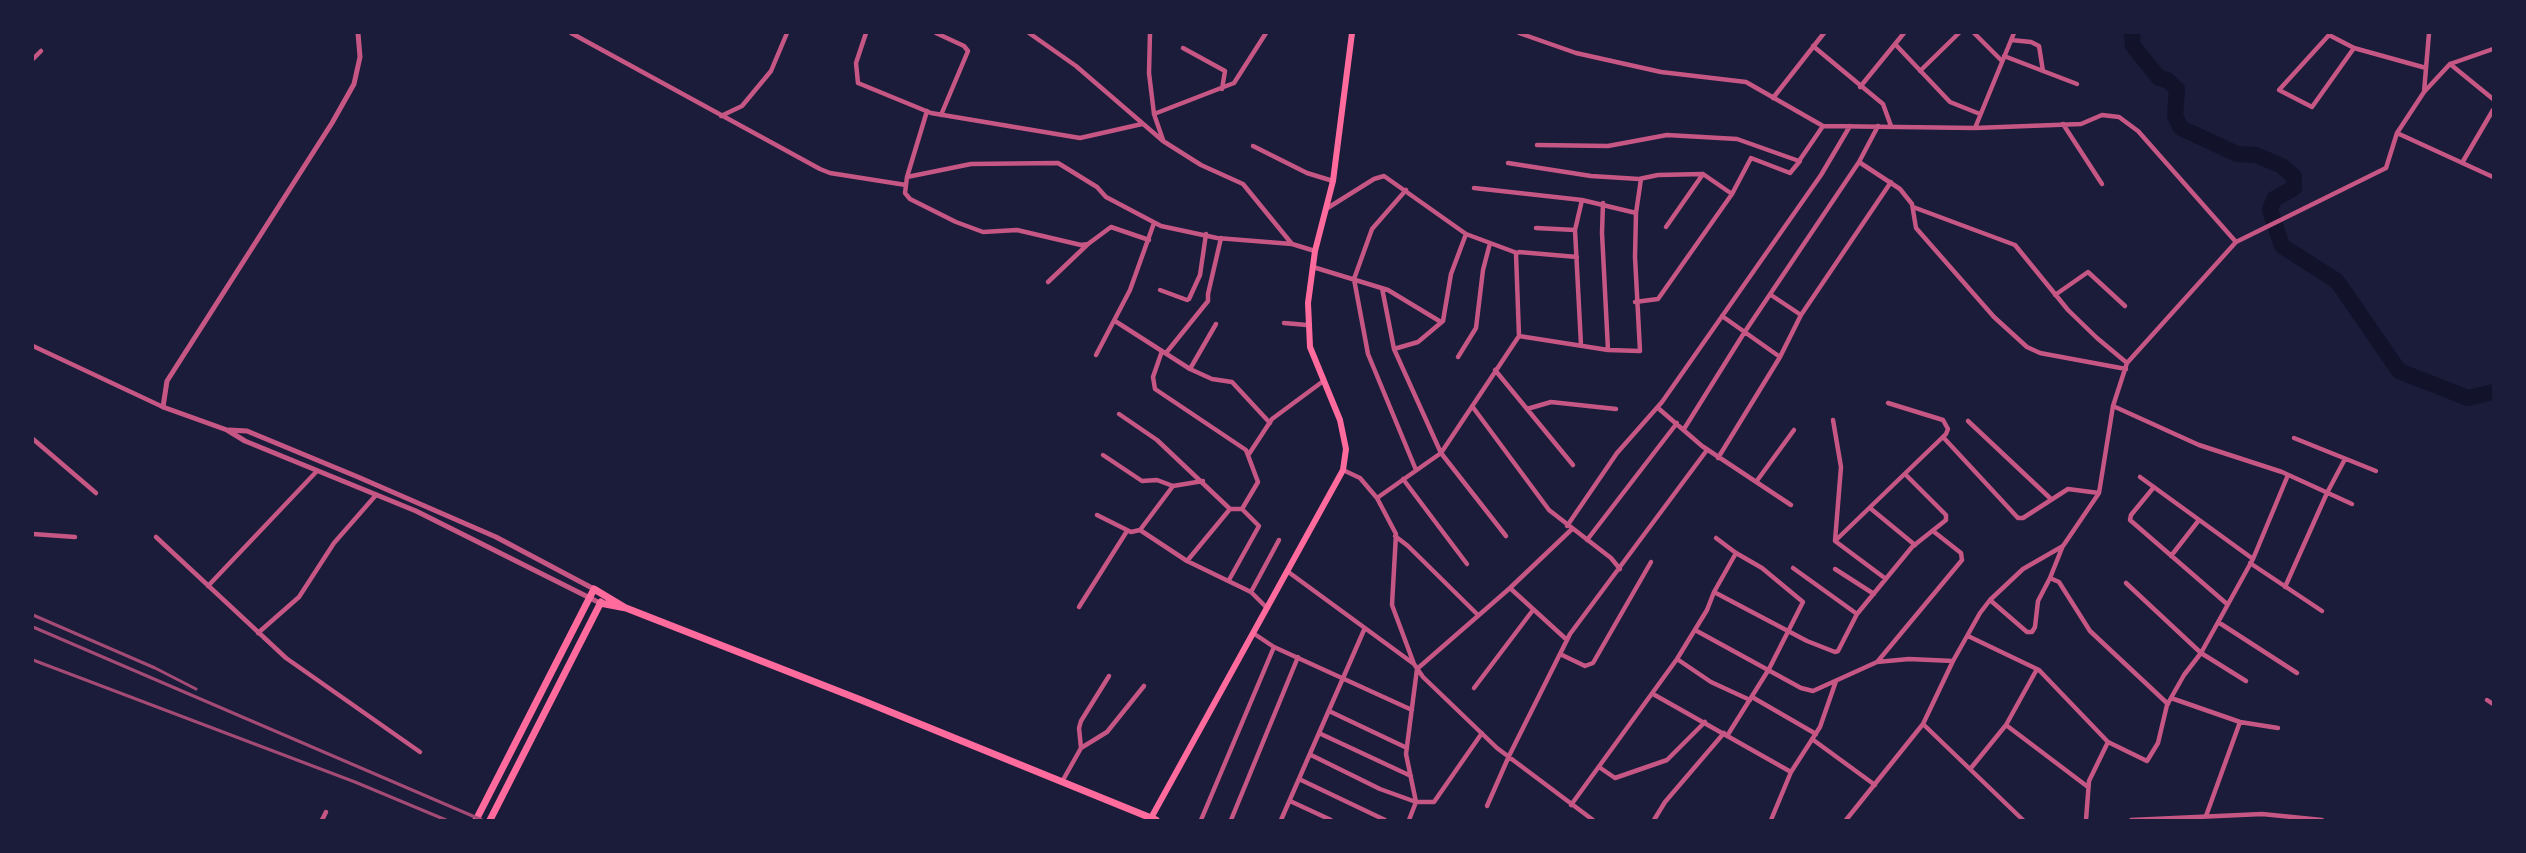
<!DOCTYPE html>
<html>
<head>
<meta charset="utf-8">
<style>
  body { margin:0 }
  #map { position:relative; width:2526px; height:853px; overflow:hidden; background:#1b1b3a; font-family:"Fira Sans Condensed",sans-serif }
  canvas { display:block }
  .frame { position:absolute; inset:0; border:34px solid #1b1b3a; pointer-events:none }
</style>
</head>
<body>
<div id="map">
<canvas width="2526" height="853"></canvas>
<div class="frame"></div>
</div>
<script>
const context = document.querySelector('canvas').getContext('2d');
context.lineJoin = 'round';
function toPath(rows) {
  const path = new Path2D();
  for (const r of rows) {
    path.moveTo(r[0], r[1]);
    for (let i = 2; i < r.length; i += 2) path.lineTo(r[i], r[i + 1]);
  }
  return path;
}
function stroke(path, color, width, dash) {
  context.strokeStyle = color;
  context.lineWidth = width;
  context.lineCap = dash ? 'butt' : 'round';
  context.setLineDash(dash || []);
  context.stroke(path);
}
const river = toPath([
  [2132,33,2133,46,2159,78,2167,80,2177,89,2175,116,2181,128,2237,154,2256,155,2282,166,2294,177,2294,188,2274,199,2270,210,2282,246,2337,281,2399,371,2468,398,2493,392]
]);
const minor = toPath([
  [571,33,820,169,830,173,906,185],
  [866,33,856,63,858,83,931,113,1080,138,1142,124],
  [936,33,964,46,968,51,941,115],
  [1029,33,1076,66,1163,141,1201,165,1243,184,1292,244,1315,251],
  [1150,33,1149,73,1154,114,1163,140],
  [1519,33,1576,53,1661,72,1746,82,1823,126,1975,128,2081,124,2102,115,2119,117,2138,131,2236,242],
  [1974,33,2002,61],
  [2011,40,2031,42,2039,46,2043,71],
  [1895,44,1950,102,1980,114],
  [1813,46,1883,104,1891,126],
  [1183,48,1225,71,1222,89],
  [2354,48,2312,107,2279,90,2329,35,2354,48,2426,68],
  [2004,56,2077,84],
  [33,59,41,51],
  [2450,64,2493,99],
  [1920,71,1959,33],
  [1860,87,1904,33],
  [2424,92,2450,64,2493,49],
  [1773,98,1824,33],
  [927,111,907,177,905,193,910,199,956,222,983,232,1017,230,1081,245,1088,244],
  [1154,114,1234,83,1266,33],
  [721,116,742,106,771,71,787,33],
  [2063,124,2102,184],
  [1975,128,2014,33],
  [2397,133,2493,177],
  [1537,145,1608,146,1667,135,1737,139,1799,161,1823,126],
  [1253,146,1307,173,1333,181],
  [1859,162,1900,189,1912,204,1916,228,1994,317,2027,347,2040,353,2126,369],
  [1508,163,1591,176,1639,179,1658,175,1703,174,1732,194],
  [2462,163,2493,110],
  [907,177,971,164,1058,163,1097,187,1106,197,1161,226,1217,238,1292,244],
  [1474,188,1582,200,1636,213],
  [1406,190,1372,229,1354,279,1368,354,1416,470],
  [1603,203,1602,233,1608,350],
  [1913,207,2015,245,2068,310,2097,338,2127,363],
  [1326,209,1374,179,1384,176,1466,234,1517,253],
  [1666,227,1703,174],
  [1536,228,1575,230],
  [1313,267,1388,290,1441,322],
  [1048,282,1088,244,1111,227,1149,240],
  [1382,288,1394,349,1441,453,1506,536],
  [1160,290,1187,300,1189,299,1200,275,1206,234],
  [1771,295,1801,315],
  [2055,295,2088,272,2125,306],
  [1635,302,1658,299,1732,194,1751,158,1790,173,1800,161],
  [1722,316,1780,357],
  [1115,321,1190,369,1212,379,1232,382,1270,423],
  [1284,323,1307,325],
  [1519,336,1516,254,1519,252,1577,257],
  [1581,345,1575,230,1582,200],
  [33,346,163,407],
  [1394,349,1418,342,1443,321,1451,274,1466,234],
  [1162,351,1153,377,1155,389,1246,450,1258,482,1242,509,1230,509,1187,561],
  [1166,353,1208,301,1208,294,1221,238],
  [1096,355,1130,290,1154,223],
  [1458,357,1476,328,1483,270,1490,243],
  [1190,369,1216,324],
  [1495,370,1573,465],
  [1472,406,1549,510,1611,558,1620,569],
  [2113,406,2199,445,2282,472,2352,504],
  [1658,408,1702,446,1791,505],
  [1527,409,1551,402,1616,409],
  [1119,414,1157,440,1230,509],
  [1833,420,1841,467,1835,541,1886,579],
  [1968,421,2051,499],
  [1684,429,1744,333,1859,162,1878,126],
  [1943,437,2018,518,2023,518,2068,489,2099,493],
  [2294,438,2376,471],
  [33,439,96,493],
  [1249,454,1272,419,1322,382],
  [1103,455,1142,481,1157,480,1173,486,1203,481],
  [1718,458,1780,357,1801,315,1891,182],
  [1343,470,1360,478,1377,498,1396,534,1392,605,1414,664],
  [2140,477,2253,559],
  [1403,479,1467,564],
  [1756,482,1794,430],
  [2154,487,2131,515,2130,520,2227,604],
  [1377,498,1441,453,1519,336,1608,350,1640,351,1635,257,1636,213,1641,179],
  [1870,508,1915,545],
  [1097,515,1131,532,1140,530,1173,486],
  [1567,526,1617,453,1662,402,1821,175,1850,126],
  [1140,530,1187,561,1251,592,1267,608],
  [33,534,75,537],
  [1395,536,1408,546,1478,615],
  [156,537,286,658,420,752],
  [1716,538,1736,553,1762,568,1803,602,1769,669,1727,736],
  [1587,540,1677,423],
  [1835,541,1946,434,1948,429,1943,420,1888,403],
  [2062,548,2050,578,2059,582,2090,631,2168,704],
  [2171,556,2199,520],
  [2250,563,2322,611],
  [1793,568,1857,614],
  [1835,569,1874,594],
  [1287,571,1414,664,1423,677,1497,748,1593,820],
  [1229,580,1259,526,1242,509],
  [2126,583,2201,653,2246,681],
  [208,586,317,471],
  [2285,587,2327,493,2345,459],
  [1510,588,1567,640],
  [1251,592,1279,540],
  [1714,592,1807,641,1835,652,1838,651,1857,614,1912,547,1946,520,1946,515,1905,474],
  [1990,600,2027,632,2032,632,2035,627,2038,601,2050,578],
  [1079,607,1127,531],
  [2218,622,2297,673],
  [1695,630,1801,688,1813,691,1877,662,1909,659,1953,661],
  [258,633,299,597,334,543,376,495],
  [1253,633,1274,647,1412,710],
  [1968,636,2039,670,2108,742,2147,761,2158,743,2167,705,2184,675,2201,653,2253,559,2288,475],
  [1560,654,1585,666,1593,663,1651,562],
  [1677,659,1711,682,1750,700],
  [1878,661,1962,560,1961,553,1933,531],
  [1474,688,1533,610],
  [1653,694,1791,772],
  [1752,697,1816,734],
  [2171,698,2240,722,2278,728],
  [2487,700,2493,704],
  [1329,711,1407,748],
  [1923,724,2023,820],
  [2006,725,2088,787],
  [1321,734,1411,776],
  [1812,739,1875,785],
  [1081,748,1079,728,1081,721,1109,676],
  [1311,755,1380,789,1416,802,1434,802,1482,733],
  [1599,767,1615,778,1667,760,1705,722],
  [1971,768,2006,725,2037,669],
  [1299,779,1385,820],
  [1063,780,1081,748,1107,732,1144,686],
  [1290,801,1331,820],
  [1571,805,1677,659,1707,610,1714,592,1736,553],
  [1487,806,1509,756,1570,634,1707,450],
  [2206,816,2240,722],
  [322,820,326,812],
  [1201,820,1274,647],
  [1231,820,1298,657],
  [1281,820,1364,630],
  [1409,820,1416,802,1406,754,1417,669,1510,588,1572,529],
  [1654,820,1665,802,1724,733],
  [1771,820,1791,772,1820,727,1836,681],
  [1846,820,1923,724,1953,661,1980,613,1990,600,2023,569,2063,546,2099,493,2113,406,2127,363,2236,242,2386,168,2397,133,2424,92,2429,33],
  [2086,820,2089,781,2108,742],
  [2131,820,2262,814,2322,820]
]);
const tertiary = toPath([
  [358,33,360,57,354,84,332,123,167,381,163,407,227,430,245,441,416,511,600,603],
  [229,430,247,431,358,477,496,537,594,589]
]);
const secondary = toPath([
  [1151,818,1343,470,1346,449,1340,420,1310,347,1308,303,1315,251,1333,181,1352,33]
]);
const primary = toPath([
  [600,603,626,608,861,700,1156,820],
  [476,820,594,589,624,607],
  [490,820,601,602]
]);
const rail = toPath([
  [33,615,155,668,196,689],
  [33,627,482,820],
  [33,660,355,782,446,820]
]);
stroke(river, '#12122b', 16);
stroke(minor, '#c65784', 4.5);
stroke(tertiary, '#c65784', 5);
stroke(secondary, '#ff6b9d', 6);
stroke(primary, '#ff6b9d', 7);
stroke(rail, '#a44b75', 3);
</script>
</body>
</html>
